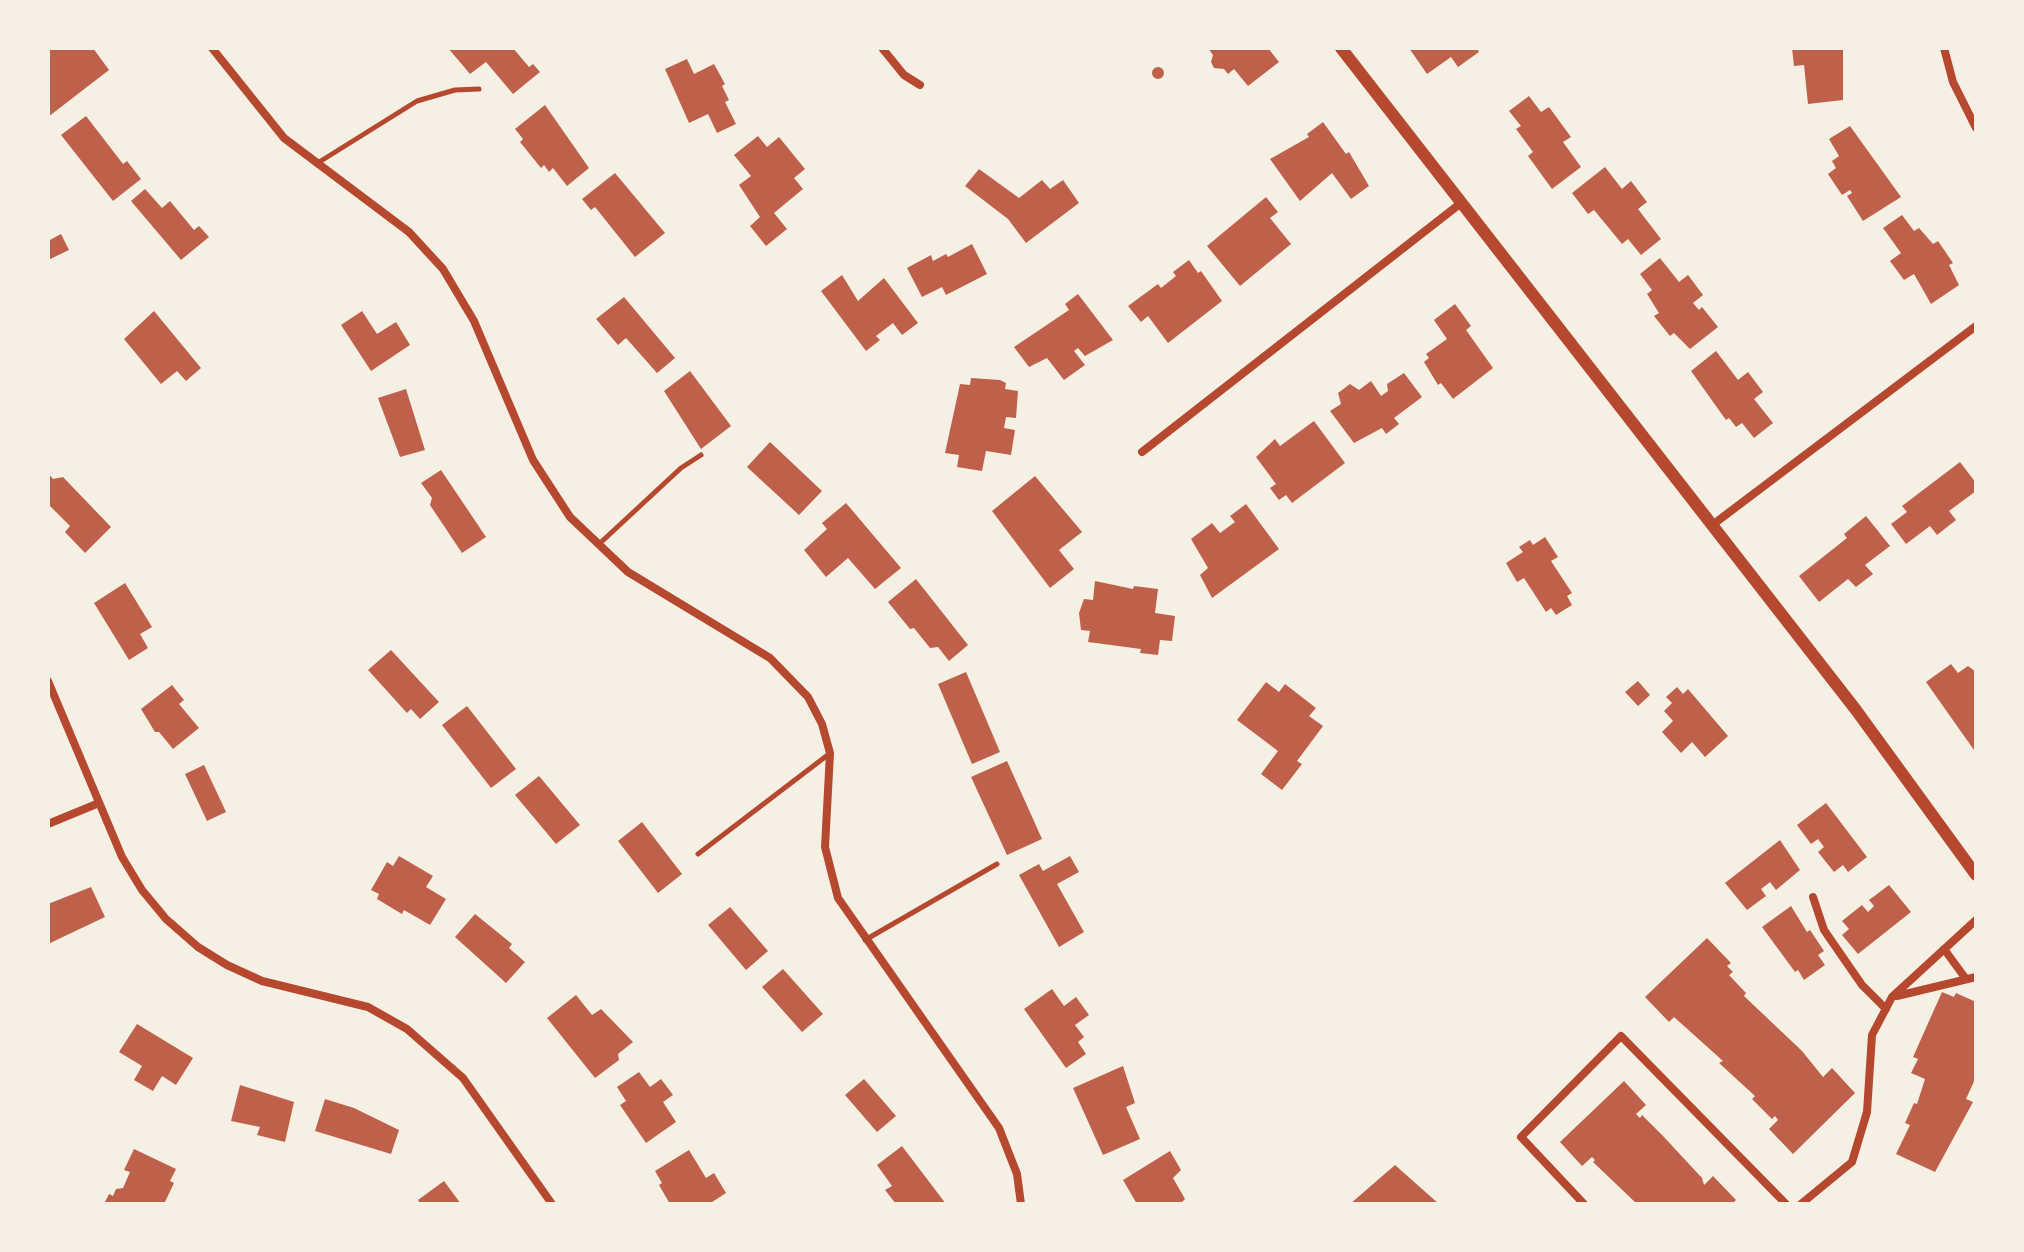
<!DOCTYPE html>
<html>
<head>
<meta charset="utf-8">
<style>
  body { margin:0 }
  #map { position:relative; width:2024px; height:1252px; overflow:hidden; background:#f6efe4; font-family:Helvetica,sans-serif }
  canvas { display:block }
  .frame { position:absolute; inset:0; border:50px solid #f6efe4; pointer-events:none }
</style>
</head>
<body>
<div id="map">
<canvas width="2024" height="1252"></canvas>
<div class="frame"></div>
</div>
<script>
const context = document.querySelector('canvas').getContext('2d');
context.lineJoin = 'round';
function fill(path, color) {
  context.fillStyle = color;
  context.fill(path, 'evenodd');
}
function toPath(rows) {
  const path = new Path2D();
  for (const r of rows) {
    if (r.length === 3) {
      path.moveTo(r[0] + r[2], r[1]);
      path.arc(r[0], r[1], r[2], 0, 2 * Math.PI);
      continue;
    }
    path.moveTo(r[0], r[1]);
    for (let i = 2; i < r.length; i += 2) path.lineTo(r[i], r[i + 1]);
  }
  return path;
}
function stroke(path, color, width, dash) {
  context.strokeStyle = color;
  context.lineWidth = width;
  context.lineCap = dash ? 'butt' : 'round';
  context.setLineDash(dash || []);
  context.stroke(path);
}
const building = toPath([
  [48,48,93,48,109,70,48,117],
  [448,48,513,48,529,67,533,64,540,72,513,94,486,62,470,74],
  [1208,48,1268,48,1279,62,1248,86,1234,69,1228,74,1224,69,1214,68,1211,62,1213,55],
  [1409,48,1477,48,1479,52,1458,67,1451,57,1427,74],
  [1792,48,1843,48,1843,100,1808,104,1804,65,1794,66],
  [687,59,694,74,714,64,725,84,722,86,729,100,725,102,736,124,717,133,708,114,689,123,665,69],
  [1158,73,6],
  [1529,96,1541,112,1549,107,1571,137,1563,142,1581,167,1552,189,1528,156,1533,152,1516,129,1521,126,1509,111],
  [545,105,589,168,567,186,553,168,549,172,544,165,541,168,520,142,523,139,515,129],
  [86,116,123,164,127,161,141,179,113,201,61,135],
  [1323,122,1346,154,1349,152,1369,186,1351,199,1332,173,1300,201,1270,159,1309,137,1307,134],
  [1850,126,1901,197,1863,221,1847,196,1852,193,1850,190,1842,195,1828,174,1836,168,1832,161,1839,156,1829,139],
  [758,136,767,147,779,137,805,169,794,178,803,189,774,213,787,229,766,246,750,226,760,217,739,185,751,176,734,155],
  [1605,167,1622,189,1631,181,1647,202,1638,209,1661,239,1641,255,1628,239,1622,244,1594,210,1588,214,1572,193],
  [979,169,1019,198,1042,180,1050,189,1063,180,1079,203,1026,243,1008,219,965,186],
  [615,173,665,233,635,257,595,207,591,210,582,199],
  [145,189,162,208,170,201,194,230,199,226,209,237,181,260,131,201],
  [1266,197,1278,212,1270,218,1291,244,1240,286,1207,246],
  [1902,215,1914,231,1919,228,1933,244,1938,241,1953,263,1949,265,1959,285,1931,304,1914,274,1904,280,1890,261,1901,253,1883,228],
  [61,234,69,250,48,260,48,241],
  [972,244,987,274,946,295,942,287,922,297,907,268,931,255,933,261,946,254,948,257],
  [1660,258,1679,282,1688,275,1703,295,1693,303,1699,310,1702,307,1718,327,1690,349,1674,333,1670,336,1654,316,1659,313,1647,294,1652,290,1640,274],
  [1189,260,1198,273,1201,271,1222,301,1168,343,1148,316,1141,322,1128,306,1158,284,1161,288,1176,276,1173,272],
  [842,275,858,301,884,278,918,323,902,335,893,323,876,336,880,340,866,351,821,291],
  [1078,294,1113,340,1085,356,1078,348,1074,351,1085,365,1064,380,1047,358,1029,367,1014,347,1069,310,1065,304],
  [624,297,675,358,657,373,626,338,618,345,596,319],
  [1455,304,1471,326,1466,330,1493,368,1453,399,1441,383,1438,385,1424,362,1429,358,1426,354,1447,339,1434,320],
  [154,311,201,368,186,381,177,371,161,384,124,339],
  [362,311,377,334,396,322,410,345,371,371,341,325],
  [1716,351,1738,380,1748,372,1763,392,1754,399,1773,423,1754,438,1742,423,1736,427,1729,418,1726,420,1691,371],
  [690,371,731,426,701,449,664,391],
  [1404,373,1422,397,1394,418,1399,424,1386,434,1382,428,1354,443,1330,411,1341,404,1338,393,1350,384,1359,390,1371,381,1381,396,1388,391,1387,384],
  [971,378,1000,380,1006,383,1005,389,1018,391,1016,418,1006,417,1004,428,1015,430,1011,455,986,451,982,471,957,467,959,455,945,453,960,384,970,385],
  [406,389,425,450,400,457,378,398],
  [1314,421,1345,463,1292,503,1286,495,1279,500,1270,488,1276,484,1256,457,1275,439,1280,446],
  [770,442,822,491,799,515,747,467],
  [1960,462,1976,483,1976,491,1949,511,1956,520,1937,535,1930,526,1906,544,1891,524,1907,512,1902,506],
  [441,470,486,537,462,553,430,505,432,498,421,483],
  [48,473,53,479,63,477,111,527,85,553,65,532,70,526,48,504],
  [1035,476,1082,532,1059,550,1074,569,1050,588,992,511],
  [846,503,901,568,875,589,848,558,826,577,804,550,827,529,822,523],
  [1246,504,1279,549,1212,598,1200,575,1208,568,1191,539,1212,523,1220,533,1235,522,1230,516],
  [1866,516,1890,546,1865,565,1873,574,1856,587,1848,579,1819,602,1799,576,1847,538,1844,534],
  [1545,537,1558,557,1551,561,1572,593,1567,596,1572,605,1556,615,1551,608,1546,612,1524,578,1517,582,1506,563,1523,552,1519,547,1530,540,1533,545],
  [916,579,968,645,949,661,938,647,930,648,914,628,910,629,888,602],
  [1095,581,1133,589,1134,586,1158,589,1155,613,1175,616,1172,641,1160,640,1158,655,1140,653,1141,649,1088,642,1090,631,1081,630,1079,613,1084,599,1093,600],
  [125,583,152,627,140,634,148,648,129,660,94,603],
  [391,650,439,702,420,719,411,709,407,713,368,670],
  [1951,664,1958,673,1968,666,1976,672,1974,750,1926,682],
  [966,672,1000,752,972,764,938,684],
  [1638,681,1650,695,1638,706,1625,692],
  [1266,682,1279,692,1285,684,1316,708,1309,716,1323,726,1297,761,1302,764,1282,790,1261,774,1278,751,1237,720],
  [172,685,184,700,179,704,199,728,173,749,159,732,155,732,141,709],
  [1677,687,1683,694,1688,689,1728,736,1705,757,1692,742,1681,753,1662,732,1673,721,1664,711,1672,703,1666,697],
  [467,706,516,769,491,788,442,725],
  [1007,761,1042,839,1007,855,971,777],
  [204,765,226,812,207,821,185,774],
  [539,776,580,825,556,844,515,795],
  [1826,803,1867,857,1848,872,1843,865,1834,872,1818,852,1824,847,1818,839,1811,844,1797,825],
  [642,822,682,874,658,893,618,841],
  [1780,840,1800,870,1776,890,1770,882,1761,889,1766,896,1747,910,1725,883],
  [399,856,433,876,426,887,446,899,430,925,404,910,402,914,377,899,379,894,371,890,387,862,393,866],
  [1070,856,1079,872,1057,884,1084,932,1059,947,1019,875,1039,864,1043,871],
  [1889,885,1911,912,1858,954,1842,935,1849,929,1842,921,1862,905,1868,912,1874,906,1869,900],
  [91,887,105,917,48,944,48,904],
  [1791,906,1807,932,1810,930,1824,951,1818,955,1825,965,1804,980,1798,970,1795,972,1762,927],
  [730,907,768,951,746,970,708,925],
  [475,914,512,944,509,948,525,962,506,983,455,937],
  [1707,938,1731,963,1727,966,1733,972,1729,975,1746,993,1744,996,1802,1051,1823,1077,1832,1068,1855,1093,1793,1154,1769,1129,1778,1120,1775,1116,1772,1119,1752,1099,1755,1096,1719,1063,1723,1061,1674,1017,1669,1022,1645,997],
  [783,969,823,1014,802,1032,762,987],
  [1052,989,1064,1006,1076,997,1089,1015,1075,1025,1084,1037,1078,1042,1086,1054,1066,1068,1024,1009],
  [1942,992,1954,997,1956,993,1976,1002,1976,1077,1966,1099,1973,1102,1935,1172,1896,1154,1910,1125,1905,1123,1914,1103,1917,1104,1925,1079,1911,1073,1918,1059,1913,1057],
  [576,995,592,1015,601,1009,633,1042,618,1054,619,1060,595,1078,547,1018],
  [137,1024,193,1058,176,1085,162,1076,153,1091,134,1080,142,1066,119,1052],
  [1123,1066,1135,1103,1126,1107,1140,1139,1103,1155,1073,1088],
  [639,1072,650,1087,661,1079,673,1095,663,1102,676,1122,646,1143,620,1105,626,1101,617,1087],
  [864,1079,896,1116,877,1132,845,1095],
  [1624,1081,1646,1105,1636,1114,1640,1118,1642,1115,1663,1136,1702,1178,1704,1185,1713,1176,1736,1200,1732,1204,1637,1204,1593,1162,1595,1160,1592,1157,1582,1166,1560,1142],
  [240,1085,294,1102,285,1142,257,1135,260,1127,231,1121],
  [325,1099,354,1108,399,1130,391,1154,315,1131],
  [902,1146,946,1204,896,1204,885,1190,892,1186,877,1165],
  [134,1149,176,1169,170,1181,174,1183,164,1204,104,1204,109,1194,113,1196,116,1189,123,1188,130,1172,124,1170],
  [689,1150,706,1178,714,1173,726,1193,709,1204,670,1204,659,1185,662,1183,655,1171],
  [1170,1151,1181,1170,1173,1178,1185,1199,1180,1204,1137,1204,1123,1180],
  [1395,1165,1439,1204,1350,1204],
  [444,1181,461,1204,420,1204,418,1200]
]);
const service = toPath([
  [316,164,417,101,455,90,479,89],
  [598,545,681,468,701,455],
  [698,854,829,754],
  [865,940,997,864]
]);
const minor = toPath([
  [212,48,284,138,409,232,443,269,474,321,533,460,570,517,628,572,770,658,808,697,822,724,830,753,825,847,838,898,999,1128,1017,1174,1021,1204],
  [882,48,904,75,920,85],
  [1944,48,1953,82,1976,128],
  [1142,452,1461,203],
  [1711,526,1976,326],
  [48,681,122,857,142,890,166,919,198,947,227,965,262,981,368,1007,407,1029,463,1078,552,1204],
  [48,824,99,803],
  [1813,897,1824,930,1862,985,1886,1009],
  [1944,949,1966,979],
  [1897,996,1976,977],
  [1584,1204,1521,1137,1621,1036,1786,1204],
  [1801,1204,1852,1162,1867,1112,1872,1035,1892,997,1976,920]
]);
const tertiary = toPath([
  [1341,48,1856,710,1976,875]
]);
fill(building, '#bf614a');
stroke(service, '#b5482f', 5);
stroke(minor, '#b5482f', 8);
stroke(tertiary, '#b5482f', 12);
</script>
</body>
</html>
